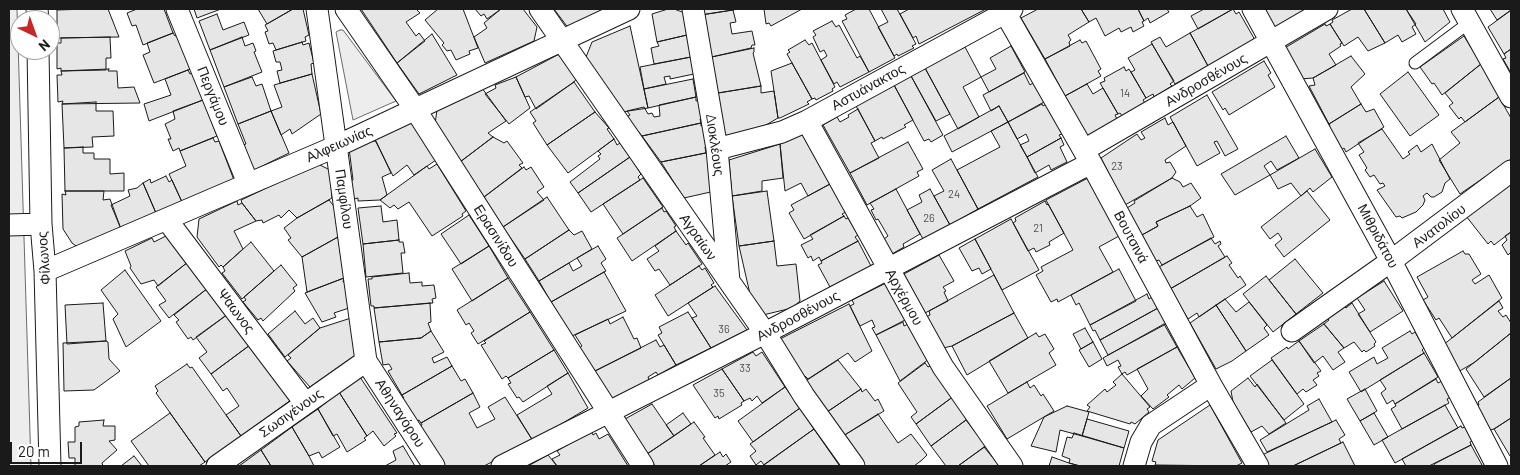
<!DOCTYPE html>
<html>
<head>
<meta charset="utf-8">
<style>
  body { margin:0 }
  #map { position:relative; width:1520px; height:475px; overflow:hidden; background:#fff; font-family:Barlow,sans-serif }
  canvas { display:block }
  .frame { position:absolute; inset:0; border:10px solid #1a1a1a; pointer-events:none }
  .north { position:absolute; left:10px; top:10px; width:50px; height:50px; box-sizing:border-box; background:#fff; border:1px solid #a3a3a3; border-radius:50%; rotate:138deg; font-size:14px; font-weight:700; line-height:20px; text-align:center; color:#1a1a1a }
  .north::after { content:''; display:block; margin:auto; width:18px; height:22px; background:#c62828; clip-path:polygon(50% 0,100% 100%,50% 72%,0 100%) }
  .scale { position:absolute; left:10px; top:442px; width:72px; height:22px; box-sizing:border-box; border:2px solid #1a1a1a; border-top:0; padding-left:6px; font-size:15px; line-height:18px; white-space:nowrap; color:#1a1a1a; -webkit-text-stroke:4px #fff; paint-order:stroke }
</style>
</head>
<body>
<div id="map">
<canvas width="1520" height="475"></canvas>
<div class="frame"></div>
<div class="north">N</div>
<div class="scale">20 m</div>
</div>
<script>
const context = document.querySelector('canvas').getContext('2d');
context.lineJoin = 'round';
function fill(path, color) {
  context.fillStyle = color;
  context.fill(path, 'evenodd');
}
function toPath(rows) {
  const path = new Path2D();
  for (const r of rows) {
    path.moveTo(r[0], r[1]);
    for (let i = 2; i < r.length; i += 2) path.lineTo(r[i], r[i + 1]);
  }
  return path;
}
function stroke(path, color, width, dash) {
  context.strokeStyle = color;
  context.lineWidth = width;
  context.lineCap = dash ? 'butt' : 'round';
  context.setLineDash(dash || []);
  context.stroke(path);
}
function drawText(font, color, halo, rows, align = 'center') {
  context.font = font + ' Barlow,sans-serif';
  context.lineWidth = 4;
  context.setLineDash([]);
  context.textBaseline = 'middle';
  context.strokeStyle = halo;
  context.fillStyle = color;
  for (const [text, x, y, turn = 0] of rows) {
    context.save();
    context.translate(x, y);
    context.rotate((+turn || 0) * Math.PI / 180);
    context.textAlign = isNaN(turn) ? turn : align;
    if (halo) context.strokeText(text, 0, 0);
    context.fillText(text, 0, 0);
    context.restore();
  }
}
const built = toPath([
  [9,9,17,9,31,466,9,466,9,9],
  [340,30,343,30,396,101,353,120,336,32,340,30]
]);
const building = toPath([
  [88,9,108,9,119,37,57,38,57,10,88,9],
  [137,9,164,9,173,33,143,45,136,25,132,26,127,13,137,9],
  [194,9,221,9,197,18,194,9],
  [258,9,293,9,267,24,258,9],
  [293,9,303,9,309,35,305,37,306,41,276,50,273,43,269,44,265,32,268,31,265,25,293,9],
  [361,9,416,9,420,13,406,22,416,36,419,33,425,41,397,63,361,9],
  [438,9,463,9,478,48,469,51,470,54,456,60,451,50,447,51,442,45,444,43,425,20,438,9],
  [475,9,501,9,487,19,484,14,481,16,475,9],
  [501,9,523,9,537,27,534,41,485,63,474,37,487,28,484,23,501,9],
  [554,9,601,9,603,13,569,29,554,9],
  [668,9,674,9,685,13,687,35,657,42,652,14,668,9],
  [701,9,739,9,701,15,701,9],
  [764,9,802,9,771,26,769,23,766,24,764,9],
  [856,9,869,9,895,58,869,72,842,21,847,19,845,15,856,9],
  [881,9,897,9,916,44,912,46,914,48,898,56,897,54,894,56,878,27,888,22,881,9],
  [909,9,986,9,919,44,916,36,913,38,900,14,909,9],
  [1038,9,1081,9,1089,22,1068,35,1071,40,1069,42,1070,46,1045,59,1021,18,1038,9],
  [1081,9,1138,9,1144,21,1142,22,1144,26,1133,32,1131,27,1121,32,1119,28,1105,36,1096,18,1089,22,1081,9],
  [1138,9,1167,9,1169,12,1150,23,1148,18,1144,21,1138,9],
  [1204,9,1203,9,1233,9,1198,29,1191,16,1204,9],
  [1233,9,1236,14,1239,12,1255,40,1208,66,1190,33,1233,9],
  [1260,9,1308,9,1274,29,1260,9],
  [1352,9,1364,9,1385,43,1368,51,1358,37,1344,46,1330,24,1333,22,1332,20,1352,9],
  [1364,9,1406,9,1416,24,1412,27,1416,34,1402,42,1398,35,1385,43,1364,9],
  [1406,9,1443,9,1450,22,1425,42,1406,9],
  [1490,9,1511,9,1511,10,1497,20,1490,9],
  [733,10,736,22,730,23,732,34,752,31,755,45,752,45,751,48,707,58,701,15,733,10],
  [1510,11,1511,12,1511,49,1504,54,1488,27,1510,11],
  [217,14,223,30,244,22,249,35,210,50,199,21,217,14],
  [832,21,836,27,839,25,857,58,860,56,869,72,840,87,837,82,834,84,821,60,827,56,824,50,820,52,813,37,816,35,813,31,832,21],
  [1325,24,1326,26,1330,24,1342,43,1340,44,1341,46,1329,54,1336,65,1313,78,1300,79,1283,49,1325,24],
  [630,26,648,108,622,112,586,57,592,42,630,26],
  [173,33,175,36,178,35,193,68,154,83,143,55,150,52,147,43,173,33],
  [1190,33,1208,66,1175,84,1151,42,1160,37,1166,47,1190,33],
  [432,34,457,75,419,94,397,63,432,34],
  [687,35,691,57,654,64,651,48,659,46,657,42,687,35],
  [1464,36,1481,64,1442,95,1434,83,1432,84,1420,67,1464,36],
  [110,37,111,58,106,58,106,70,61,71,61,68,57,69,57,43,61,43,61,38,110,37],
  [242,37,245,46,253,43,256,51,254,52,262,72,224,87,210,50,242,37],
  [805,40,809,45,812,43,835,87,832,89,833,91,816,100,815,98,812,99,787,54,790,52,788,50,805,40],
  [1080,40,1082,43,1086,41,1101,69,1098,71,1101,76,1065,96,1045,59,1080,40],
  [302,42,303,45,309,43,314,63,311,64,312,74,280,83,277,71,282,70,280,62,276,62,273,51,302,42],
  [1152,44,1174,81,1170,84,1172,86,1154,97,1153,94,1146,98,1131,72,1135,70,1128,58,1152,44],
  [1011,46,1025,72,989,92,981,77,996,69,990,58,1011,46],
  [965,47,981,77,963,87,979,117,958,129,925,68,965,47],
  [754,48,754,52,753,53,761,86,712,94,707,58,754,48],
  [1511,49,1511,73,1503,59,1506,58,1504,54,1511,49],
  [561,53,577,78,574,82,536,109,529,96,525,97,516,77,561,53],
  [1351,56,1365,74,1351,87,1361,104,1329,124,1309,86,1315,85,1313,78,1351,56],
  [691,57,694,74,670,79,670,76,664,77,666,84,644,89,640,67,691,57],
  [1264,61,1271,73,1268,75,1275,87,1229,115,1225,108,1223,110,1212,92,1264,61],
  [792,63,812,99,807,102,809,104,780,118,778,118,771,71,792,63],
  [1481,64,1499,97,1465,122,1461,117,1459,119,1449,106,1453,103,1445,93,1481,64],
  [1124,67,1126,71,1129,69,1146,98,1143,100,1145,103,1122,116,1120,113,1118,114,1100,83,1105,81,1104,78,1124,67],
  [925,68,950,114,936,121,911,76,925,68],
  [109,69,108,71,117,71,118,88,134,87,140,103,62,104,63,101,58,102,57,75,62,75,61,71,109,69],
  [188,70,190,74,193,73,203,100,149,121,144,104,171,95,165,79,188,70],
  [1408,72,1439,115,1410,136,1380,94,1408,72],
  [1024,73,1030,85,1033,83,1044,102,1008,122,999,106,991,111,983,95,1024,73],
  [312,74,321,114,292,134,290,129,281,135,271,111,282,107,274,85,312,74],
  [911,76,943,135,931,142,929,139,924,141,894,85,911,76],
  [252,77,256,86,262,84,271,111,238,124,224,87,252,77],
  [516,77,530,108,509,124,485,94,496,88,495,85,516,77],
  [693,79,696,97,648,108,644,89,693,79],
  [574,82,595,112,547,145,533,123,536,121,530,112,574,82],
  [1087,84,1093,94,1103,88,1118,114,1115,115,1117,119,1088,137,1065,96,1087,84],
  [894,85,913,120,904,125,906,127,883,139,882,137,875,141,856,106,894,85],
  [761,86,761,93,774,91,778,118,759,129,721,138,712,94,761,86],
  [482,88,506,121,488,133,493,137,460,162,435,124,437,110,482,88],
  [1207,95,1238,149,1225,156,1217,141,1214,142,1220,153,1197,166,1170,117,1207,95],
  [696,97,696,101,700,100,703,118,700,119,701,123,642,136,626,117,630,115,627,111,644,107,648,114,652,113,654,117,660,116,659,105,696,97],
  [1499,97,1511,118,1511,159,1460,194,1439,160,1460,143,1451,132,1499,97],
  [203,100,217,136,180,151,179,148,173,151,168,139,171,139,165,124,175,119,173,111,203,100],
  [96,102,96,111,113,111,114,136,92,137,93,147,64,148,62,104,96,102],
  [1042,104,1043,106,1046,104,1062,134,1059,135,1061,138,1027,157,1020,145,1029,141,1026,134,1017,139,1008,122,1042,104],
  [1361,104,1366,112,1374,109,1384,127,1346,152,1344,148,1340,151,1326,128,1330,126,1329,124,1361,104],
  [999,106,1008,122,952,152,944,136,999,106],
  [858,109,875,141,871,143,879,158,850,173,823,125,837,117,840,122,849,117,848,115,858,109],
  [271,111,289,153,254,170,243,145,246,144,238,124,271,111],
  [595,112,609,128,607,129,614,139,568,173,547,145,595,112],
  [1165,118,1168,125,1173,122,1186,146,1165,160,1166,163,1170,162,1176,172,1172,178,1125,205,1101,158,1137,134,1141,140,1145,138,1141,132,1165,118],
  [410,121,436,160,414,175,407,165,393,176,374,138,410,121],
  [1008,122,1038,177,978,209,957,170,1000,147,991,131,1008,122],
  [701,123,701,126,705,126,709,146,705,147,706,153,661,162,642,136,701,123],
  [1382,129,1403,159,1410,154,1408,152,1417,145,1421,152,1432,144,1450,179,1445,183,1442,192,1434,197,1431,197,1427,193,1423,196,1425,200,1423,205,1416,212,1402,218,1400,216,1396,217,1377,190,1385,186,1383,183,1380,184,1374,175,1370,177,1365,170,1367,168,1359,155,1364,152,1358,143,1382,129],
  [802,134,830,184,808,196,801,183,785,191,780,144,802,134],
  [1286,136,1299,158,1277,170,1271,161,1264,166,1270,175,1235,195,1221,174,1286,136],
  [493,137,504,143,507,141,523,163,519,165,522,168,484,197,460,162,493,137],
  [213,138,215,142,219,141,234,180,182,202,169,174,186,166,180,151,213,138],
  [371,138,373,141,376,141,391,173,382,177,387,195,380,200,358,201,358,198,354,199,351,181,353,180,349,148,371,138],
  [1061,138,1064,145,1060,147,1067,162,1051,170,1049,165,1035,173,1027,157,1061,138],
  [614,139,617,145,620,143,630,157,578,193,570,182,600,159,598,156,601,154,598,151,614,139],
  [908,142,923,169,917,172,919,176,867,205,850,173,908,142],
  [780,144,783,178,762,181,762,191,732,196,729,160,780,144],
  [83,147,83,153,94,153,94,159,110,159,110,174,124,173,124,191,65,191,64,148,83,147],
  [1315,149,1332,177,1313,192,1310,188,1301,196,1291,183,1278,189,1270,175,1315,149],
  [710,152,715,191,684,198,661,162,710,152],
  [630,157,641,174,638,177,640,180,591,212,578,193,630,157],
  [951,159,978,209,950,225,934,196,944,191,932,170,951,159],
  [318,164,330,170,332,198,297,218,289,210,281,218,279,215,263,223,262,220,256,221,242,203,241,200,318,164],
  [437,164,466,211,462,214,463,216,432,236,409,202,398,209,394,205,390,208,380,200,427,166,429,169,437,164],
  [524,167,526,170,531,167,544,187,537,192,544,200,503,227,484,197,524,167],
  [166,176,169,182,172,180,182,202,156,213,143,183,150,179,151,183,166,176],
  [643,178,663,207,623,234,603,204,643,178],
  [1088,178,1119,236,1099,247,1113,272,1058,302,1057,299,1051,302,1036,275,1043,271,1041,267,1073,250,1046,200,1088,178],
  [1172,178,1180,182,1183,187,1191,183,1201,198,1190,206,1156,222,1158,226,1142,235,1127,208,1135,203,1134,201,1172,178],
  [143,183,156,213,121,229,111,205,130,196,128,190,137,188,143,183],
  [1511,183,1511,232,1494,245,1491,241,1488,244,1466,216,1511,183],
  [830,184,846,212,842,214,844,216,804,239,789,213,794,210,791,205,830,184],
  [896,189,920,234,903,244,904,247,892,254,884,239,888,236,878,219,876,220,871,210,874,209,870,203,896,189],
  [930,189,950,225,923,239,907,210,922,202,919,195,930,189],
  [65,191,104,191,103,200,110,199,121,229,79,248,72,243,63,229,62,194,66,195,65,191],
  [767,191,774,241,739,246,732,196,767,191],
  [1307,191,1330,220,1284,257,1275,245,1282,239,1278,233,1270,239,1261,227,1307,191],
  [547,197,569,230,525,259,503,227,547,197],
  [329,200,337,210,340,216,336,223,340,229,338,237,302,257,288,240,291,238,284,228,297,218,329,200],
  [237,201,238,205,242,203,256,221,234,231,243,249,223,267,221,265,219,267,197,237,199,219,237,201],
  [1045,201,1047,205,1048,204,1064,233,1049,242,1050,245,1036,252,1034,248,1028,251,1013,223,1016,221,1015,218,1045,201],
  [381,206,383,222,397,220,399,240,363,244,358,208,381,206],
  [1190,206,1197,217,1203,214,1214,237,1162,265,1159,260,1156,261,1142,235,1158,226,1156,222,1190,206],
  [662,208,664,212,666,211,676,226,674,227,676,231,632,261,617,238,662,208],
  [469,215,489,246,461,264,441,234,469,215],
  [844,216,846,219,848,218,858,235,855,237,858,241,821,261,819,257,813,261,811,256,808,258,801,245,813,239,810,235,844,216],
  [1011,219,1039,270,1002,290,975,239,1011,219],
  [569,230,574,235,582,231,592,249,539,281,525,259,569,230],
  [676,231,686,245,688,243,702,264,670,285,659,269,655,271,647,259,659,251,655,246,676,231],
  [1511,232,1511,252,1508,255,1502,245,1507,240,1505,236,1511,232],
  [168,235,188,262,158,286,154,280,141,284,130,268,131,266,125,251,152,238,154,242,168,235],
  [338,237,344,278,307,292,302,257,338,237],
  [1211,238,1215,244,1220,241,1221,244,1218,246,1225,257,1170,289,1159,267,1211,238],
  [975,239,991,269,982,274,979,268,972,271,959,248,975,239],
  [399,240,399,242,403,242,405,253,401,253,403,273,366,277,363,244,399,240],
  [774,241,777,266,796,264,800,301,792,308,763,315,750,294,739,246,774,241],
  [858,241,871,266,830,287,818,265,822,263,821,261,858,241],
  [251,242,274,271,242,299,222,273,225,271,223,267,251,242],
  [489,246,508,278,472,301,452,269,489,246],
  [598,246,606,259,601,263,606,271,551,302,539,281,569,263,573,271,582,266,577,258,598,246],
  [1463,251,1465,254,1469,254,1481,274,1472,280,1475,284,1489,275,1502,298,1452,338,1439,318,1436,320,1423,300,1428,297,1417,277,1463,251],
  [939,255,954,281,943,287,946,291,944,292,948,301,925,313,904,274,939,255],
  [1227,256,1232,263,1229,265,1238,278,1240,276,1246,285,1199,317,1197,313,1188,319,1170,289,1227,256],
  [1295,259,1323,293,1296,314,1269,280,1295,259],
  [188,262,208,288,169,318,159,305,166,301,156,287,188,262],
  [281,265,297,285,293,288,295,291,263,321,261,318,258,320,243,302,246,300,244,297,281,265],
  [699,266,702,270,705,268,714,283,711,285,713,287,668,316,655,295,699,266],
  [1119,269,1136,301,1090,325,1079,303,1076,305,1071,295,1119,269],
  [125,270,161,321,126,347,113,319,118,314,101,290,125,270],
  [604,272,626,311,572,336,551,302,604,272],
  [409,273,410,283,422,282,422,286,434,285,436,298,432,299,433,303,374,308,374,306,371,306,368,279,372,279,372,277,409,273],
  [994,275,1014,313,952,346,943,348,926,317,930,315,929,311,994,275],
  [1266,276,1296,314,1273,332,1243,294,1266,276],
  [344,278,343,282,347,281,349,308,334,313,336,317,322,322,305,293,344,278],
  [508,278,530,312,478,344,471,333,474,331,469,323,466,325,457,310,508,278],
  [1384,281,1403,311,1370,332,1358,314,1365,310,1357,298,1384,281],
  [886,283,905,320,876,335,872,328,875,327,872,320,860,326,850,306,854,304,852,300,886,283],
  [715,286,747,330,711,348,692,318,697,316,688,303,715,286],
  [208,288,228,314,193,340,191,337,188,339,176,322,179,320,174,315,208,288],
  [1147,294,1149,299,1152,297,1158,308,1100,340,1095,330,1093,331,1090,325,1147,294],
  [1225,299,1236,312,1249,302,1267,325,1264,328,1269,335,1246,351,1216,305,1225,299],
  [1499,301,1503,308,1498,311,1503,317,1506,315,1511,323,1511,333,1475,362,1458,372,1443,345,1499,301],
  [103,303,106,341,67,344,65,305,103,303],
  [430,303,431,322,428,323,431,331,421,338,379,342,374,308,430,303],
  [1352,303,1376,342,1374,344,1375,346,1366,352,1364,350,1362,352,1354,342,1344,348,1324,324,1329,320,1326,317,1343,305,1346,308,1352,303],
  [849,304,872,351,855,362,848,353,808,379,805,376,803,377,780,339,849,304],
  [1216,305,1246,351,1232,361,1216,369,1190,323,1216,305],
  [1158,308,1166,324,1108,355,1100,340,1158,308],
  [295,311,305,324,313,318,320,328,285,357,268,334,295,311],
  [530,312,554,350,508,378,506,376,502,379,481,345,486,343,484,341,530,312],
  [688,312,711,348,676,365,658,335,662,333,659,327,688,312],
  [1014,313,1028,338,967,375,952,346,1014,313],
  [228,314,250,345,211,374,199,358,207,352,196,337,228,314],
  [623,317,634,339,637,338,641,348,591,373,578,349,582,346,575,335,608,319,610,324,623,317],
  [351,318,357,354,310,387,287,361,291,358,288,355,320,328,351,318],
  [903,322,904,326,908,324,929,359,900,381,876,335,903,322],
  [1164,324,1177,347,1127,375,1125,372,1122,374,1118,367,1121,366,1118,360,1107,366,1103,358,1164,324],
  [1324,324,1344,348,1338,352,1345,362,1333,370,1323,356,1314,363,1299,341,1324,324],
  [1085,328,1093,342,1081,349,1073,334,1085,328],
  [431,331,444,352,432,358,434,363,447,357,452,366,402,395,388,371,392,369,389,364,383,365,379,342,421,338,431,331],
  [1410,331,1412,334,1415,332,1424,348,1422,350,1424,353,1361,392,1349,372,1374,357,1377,364,1388,358,1382,348,1410,331],
  [1036,333,1039,337,1045,334,1054,349,1049,353,1056,365,1008,393,989,361,1036,333],
  [1511,333,1511,378,1484,397,1466,369,1511,333],
  [656,340,660,347,664,345,676,365,658,375,656,372,648,377,649,380,610,402,591,373,656,340],
  [106,341,108,342,109,359,120,371,94,390,64,391,63,343,106,341],
  [1299,341,1321,371,1317,373,1319,376,1313,380,1317,385,1306,392,1303,389,1297,394,1271,358,1287,347,1288,349,1299,341],
  [1093,342,1102,359,1089,367,1079,350,1093,342],
  [250,345,291,400,241,436,226,415,239,406,227,388,223,391,211,374,250,345],
  [1177,347,1195,378,1182,389,1179,385,1167,395,1169,397,1153,409,1141,396,1148,389,1137,369,1177,347],
  [554,350,568,373,523,402,519,397,517,398,508,384,511,383,508,378,554,350],
  [753,352,756,356,762,352,785,387,762,403,757,396,752,401,750,398,744,401,722,369,753,352],
  [1424,353,1438,377,1395,404,1393,400,1387,404,1381,393,1386,389,1380,380,1424,353],
  [838,360,861,389,827,412,804,382,838,360],
  [1272,360,1304,404,1284,420,1250,376,1272,360],
  [925,363,928,367,932,365,954,396,916,424,911,417,917,412,898,383,925,363],
  [187,364,190,368,192,367,241,436,205,462,156,393,158,391,155,386,187,364],
  [452,366,461,381,465,379,473,393,421,423,419,420,415,422,401,400,404,398,402,395,452,366],
  [722,369,744,401,741,403,742,405,719,419,718,416,715,418,693,385,722,369],
  [568,373,588,408,533,441,517,415,552,394,547,386,568,373],
  [1122,374,1150,407,1147,409,1149,412,1135,424,1131,422,1130,424,1087,411,1090,407,1087,405,1105,389,1107,392,1116,385,1113,382,1122,374],
  [360,377,397,433,394,434,396,436,384,446,373,431,367,436,339,392,360,377],
  [1248,378,1255,387,1257,384,1286,423,1269,434,1262,426,1251,432,1233,402,1231,391,1248,378],
  [1511,378,1511,418,1494,429,1490,430,1476,406,1479,405,1478,402,1511,378],
  [1436,379,1438,383,1442,381,1451,397,1447,399,1449,403,1402,429,1391,409,1396,406,1395,404,1436,379],
  [1027,382,1030,388,1034,385,1041,396,1043,394,1054,411,1007,439,987,406,1027,382],
  [785,387,800,408,753,442,738,421,785,387],
  [861,389,862,392,866,389,875,401,878,399,884,411,843,436,827,412,861,389],
  [1365,389,1377,411,1360,421,1347,399,1365,389],
  [339,392,367,436,364,438,366,440,347,452,337,434,333,436,318,409,339,392],
  [473,393,480,407,469,413,477,428,495,419,488,407,505,397,533,441,484,466,444,466,418,427,422,425,421,423,473,393],
  [954,396,970,417,931,446,916,424,954,396],
  [1319,399,1332,422,1267,452,1260,440,1309,410,1307,406,1319,399],
  [652,404,674,436,647,454,625,419,652,404],
  [1210,405,1242,463,1236,466,1155,465,1156,462,1152,461,1158,440,1210,405],
  [1445,405,1458,428,1395,463,1382,440,1445,405],
  [1067,406,1089,412,1082,436,1060,430,1056,452,1031,446,1044,417,1067,406],
  [800,408,814,429,764,465,761,461,756,465,750,456,756,451,750,444,800,408],
  [318,409,340,447,322,458,319,452,309,456,292,427,318,409],
  [170,413,205,462,199,466,149,466,131,441,170,413],
  [683,413,691,424,674,436,666,425,683,413],
  [1374,413,1388,437,1374,445,1360,421,1374,413],
  [878,414,898,443,911,434,927,455,922,460,914,466,863,466,843,436,878,414],
  [1511,418,1511,455,1510,456,1494,429,1511,418],
  [1087,419,1129,431,1124,448,1082,436,1087,419],
  [104,420,103,426,115,426,115,440,109,441,117,450,102,463,103,466,75,466,75,458,69,458,68,442,75,442,75,427,79,426,79,422,104,420],
  [966,420,986,446,958,466,946,466,931,446,966,420],
  [1336,420,1345,435,1339,439,1341,443,1293,466,1269,466,1262,455,1336,420],
  [694,422,705,437,703,438,715,455,699,466,655,466,647,454,694,422],
  [1461,426,1462,428,1465,427,1472,441,1470,442,1471,445,1429,466,1406,466,1402,459,1461,426],
  [292,427,309,456,314,466,271,466,261,450,292,427],
  [814,429,839,465,837,466,762,466,814,429],
  [591,431,593,435,596,433,599,439,608,434,628,466,557,466,552,459,560,455,557,451,591,431],
  [1074,433,1124,448,1119,466,1080,466,1069,463,1070,459,1062,456,1067,437,1072,438,1074,433],
  [1343,442,1355,466,1293,466,1341,443,1343,442],
  [1471,445,1482,465,1479,466,1435,466,1434,464,1471,445],
  [403,446,415,466,385,466,396,460,393,451,403,446],
  [984,447,998,464,998,466,958,466,984,447],
  [261,450,271,466,239,466,261,450],
  [720,452,723,457,726,454,731,462,725,466,699,466,720,452],
  [548,455,557,466,528,466,548,455],
  [134,456,142,466,121,466,134,456],
  [1052,457,1069,463,1080,466,1049,466,1052,457]
]);
const lane = toPath([
  [1415,63,1470,22]
]);
const street = toPath([
  [37,9,38,20],
  [177,9,248,183],
  [317,9,366,361,434,466],
  [346,9,415,109,643,466],
  [540,9,765,333,804,396,854,466],
  [693,9,717,149,729,281],
  [1003,9,1091,163,1211,385,1258,466],
  [1253,9,1391,261,1497,466],
  [1462,9,1511,97],
  [38,50,41,224,45,271,50,466],
  [807,121,943,367,1012,466],
  [717,149,782,132,807,121,1012,9],
  [1084,150,1327,9],
  [167,220,305,403],
  [9,225,41,224],
  [45,271,337,146,629,9],
  [1292,331,1391,261,1511,171],
  [217,466,366,361],
  [502,466,765,333,1091,163],
  [1134,466,1141,442,1151,425,1211,385]
]);
const numberNames = [
  ["14",1125,93],
  ["23",1117,166],
  ["24",954,194],
  ["26",929,218],
  ["21",1038,228],
  ["36",724,329],
  ["33",745,368],
  ["35",719,393]
];
const streetNames = [
  ["Ανδροσθένους",1206,80,-30],
  ["Αστυάνακτος",868,87,-29],
  ["Περγάμου",213,96,68],
  ["Αλφειωνίας",339,144,-24],
  ["Διοκλέους",715,145,82],
  ["Παμφίλου",344,199,82],
  ["Ανατολίου",1439,226,-37],
  ["Ερασινίδου",496,236,58],
  ["Μιθριδάτου",1378,236,62],
  ["Αγραίων",698,237,55],
  ["Βουτσινά",1131,237,62],
  ["Φίλωνος",44,258,-94],
  ["Αρχέρμου",904,297,61],
  ["Ψαωνος",236,311,53],
  ["Ανδροσθένους",798,316,-28],
  ["Σωσιγένους",291,413,-35],
  ["Αθηναγόρου",400,413,57]
];
fill(built, '#ededed');
stroke(built, '#6a6a6a', 1);
fill(building, '#e6e6e6');
stroke(building, '#1a1a1a', 1);
stroke(lane, '#1a1a1a', 13);
stroke(street, '#1a1a1a', 23);
stroke(lane, '#fff', 11);
stroke(street, '#fff', 21);
drawText('11px', '#4d4d4d', null, numberNames);
drawText('14px', '#1a1a1a', '#fff', streetNames);
</script>
</body>
</html>
